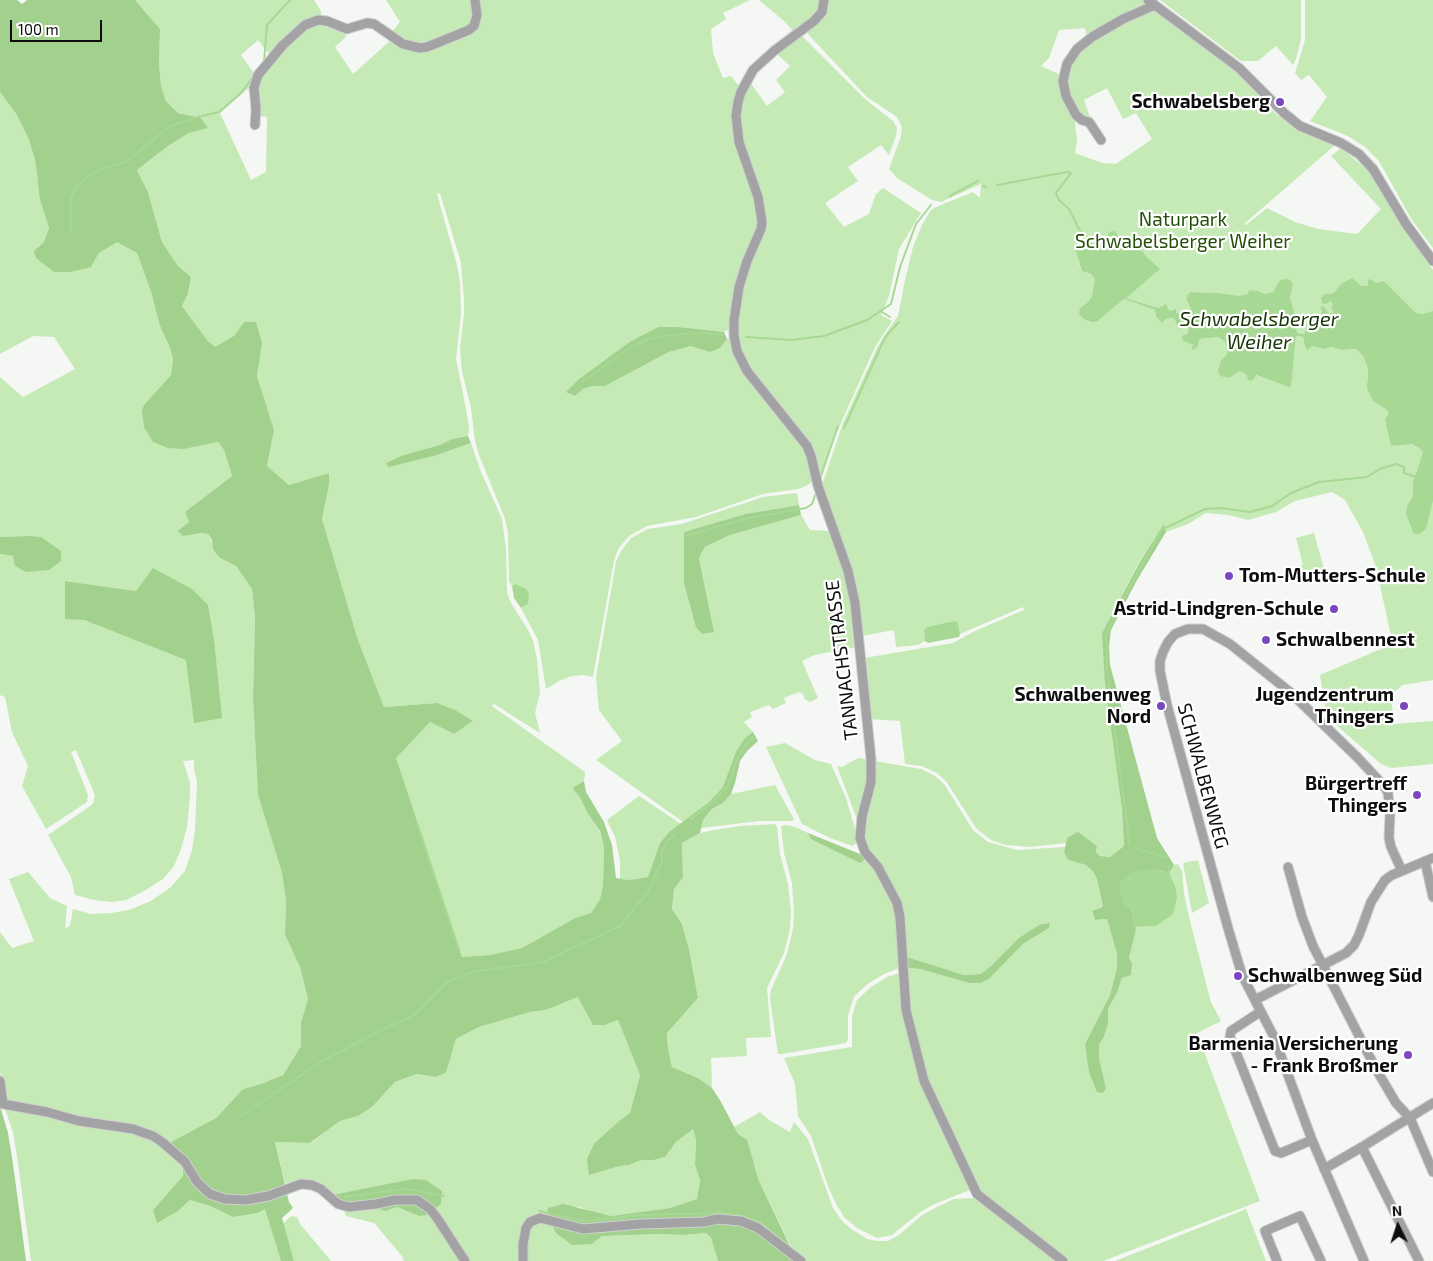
<!DOCTYPE html>
<html>
<head>
<meta charset="utf-8">
<style>
  body { margin:0 }
  #map { position:relative; width:1433px; height:1261px; overflow:hidden; background:#f4f7f3; font-family:"Exo 2",sans-serif }
  canvas { display:block }
  .north { position:absolute; left:1373px; top:1201px; width:50px; height:50px; -webkit-text-stroke:4px #fff; paint-order:stroke; rotate:356deg; font-size:14px; font-weight:700; line-height:20px; text-align:center; color:#0c0d0c }
  .north::after { content:''; display:block; margin:auto; width:18px; height:22px; background:#0c0d0c; clip-path:polygon(50% 0,100% 100%,50% 72%,0 100%) }
  .scale { position:absolute; left:10px; top:20px; width:92px; height:22px; box-sizing:border-box; border:2px solid #0c0d0c; border-top:0; padding-left:6px; font-size:15px; line-height:18px; white-space:nowrap; color:#0c0d0c; -webkit-text-stroke:4px #fff; paint-order:stroke }
</style>
</head>
<body>
<div id="map">
<canvas width="1433" height="1261"></canvas>
<div class="north">N</div>
<div class="scale">100 m</div>
</div>
<script>
const context = document.querySelector('canvas').getContext('2d');
context.lineJoin = 'round';
function fill(path, color) {
  context.fillStyle = color;
  context.fill(path, 'evenodd');
}
function toPath(rows) {
  const path = new Path2D();
  for (const r of rows) {
    path.moveTo(r[0], r[1]);
    for (let i = 2; i < r.length; i += 2) path.lineTo(r[i], r[i + 1]);
  }
  return path;
}
function stroke(path, color, width, dash) {
  context.strokeStyle = color;
  context.lineWidth = width;
  context.lineCap = dash ? 'butt' : 'round';
  context.setLineDash(dash || []);
  context.stroke(path);
}
function drawText(font, color, halo, rows, align = 'center') {
  context.font = font + ' "Exo 2",sans-serif';
  context.lineWidth = 4.5;
  context.setLineDash([]);
  context.textBaseline = 'middle';
  context.strokeStyle = halo;
  context.fillStyle = color;
  for (const [text, x, y, turn = 0] of rows) {
    context.save();
    context.translate(x, y);
    context.rotate((+turn || 0) * Math.PI / 180);
    context.textAlign = isNaN(turn) ? turn : align;
    if (halo) context.strokeText(text, 0, 0);
    context.fillText(text, 0, 0);
    context.restore();
  }
}
const green = toPath([
  [135,0,314,0,321,11,321,16,270,55,258,40,241,55,255,75,251,86,220,113,251,180,266,172,267,117,259,116,255,83,260,75,302,31,319,23,345,31,346,37,335,47,353,74,391,40,410,49,470,32,477,0,750,0,723,13,726,19,711,29,713,53,723,78,731,76,739,86,733,115,756,199,759,221,731,329,724,332,679,327,658,327,631,341,575,396,583,389,593,386,605,386,669,352,691,346,710,351,720,348,727,339,732,338,735,352,806,447,812,481,808,485,798,489,763,494,696,517,647,526,629,536,618,549,614,561,593,677,584,675,572,676,561,680,546,689,538,640,521,608,528,604,515,584,512,586,509,581,508,533,505,519,479,455,475,441,471,408,462,371,460,348,464,314,464,299,461,263,440,193,437,194,457,265,460,282,461,314,456,359,466,409,469,428,468,436,452,439,440,445,403,455,386,463,395,465,434,456,471,443,481,472,502,519,506,549,507,593,511,603,528,630,533,641,537,659,540,693,535,713,540,733,494,704,492,706,585,772,584,781,572,788,579,796,588,814,600,832,604,847,603,885,600,899,591,913,575,918,522,948,490,955,462,957,395,758,430,722,454,734,473,721,437,703,384,707,358,640,322,519,329,485,329,473,289,485,267,466,274,430,257,376,258,363,244,322,234,337,215,348,208,341,182,306,188,294,191,277,178,266,162,242,148,192,137,170,168,146,189,133,207,128,201,118,178,113,166,101,161,86,159,63,160,29],
  [386,0,473,0,472,25,427,45,411,45,392,32,400,22],
  [759,0,822,0,820,12,795,33,785,22],
  [829,0,1144,0,1148,4,1087,38,1085,28,1059,30,1049,58,1041,66,1061,75,1067,103,1075,122,1077,141,1075,153,1102,163,1116,164,1152,139,1136,113,1123,119,1107,88,1084,100,1090,117,1084,119,1079,114,1068,96,1067,72,1078,50,1125,21,1149,11,1158,11,1237,71,1269,103,1269,107,1278,116,1282,116,1334,146,1244,224,1246,225,1267,208,1295,222,1318,229,1357,234,1381,209,1331,156,1341,148,1371,173,1402,227,1433,270,1433,311,1422,314,1416,313,1384,281,1361,286,1355,282,1334,293,1329,293,1330,301,1334,304,1331,308,1335,312,1329,314,1324,306,1320,308,1322,313,1316,316,1310,322,1304,334,1296,333,1295,314,1290,298,1293,285,1280,280,1273,292,1264,294,1259,291,1239,297,1217,293,1190,292,1189,302,1191,309,1188,315,1181,314,1170,311,1168,307,1163,305,1158,308,1126,298,1153,264,1142,251,1136,249,1133,242,1131,245,1121,246,1117,233,1109,233,1101,243,1095,244,1091,241,1076,253,1080,267,1087,273,1091,274,1095,279,1092,296,1088,302,1080,308,1098,321,1124,299,1155,310,1156,317,1162,323,1166,319,1174,318,1179,327,1184,325,1189,329,1187,334,1183,336,1184,341,1194,345,1199,343,1200,339,1218,337,1224,341,1228,348,1227,355,1233,374,1240,371,1255,375,1291,388,1296,336,1303,337,1305,347,1312,346,1324,349,1331,347,1343,350,1356,349,1363,356,1368,369,1367,381,1373,401,1387,410,1410,444,1419,448,1423,452,1413,482,1413,496,1407,506,1406,514,1410,522,1426,529,1433,501,1433,680,1403,685,1390,695,1395,724,1433,721,1433,764,1391,768,1381,764,1327,717,1320,675,1388,646,1393,645,1376,567,1363,532,1345,500,1332,492,1295,501,1276,512,1248,520,1228,515,1206,513,1188,524,1166,532,1164,525,1141,559,1102,633,1122,810,1124,846,1110,857,1100,856,1096,852,1097,845,1067,838,1066,843,1029,847,1006,845,991,840,976,828,946,781,937,773,922,766,905,764,900,721,869,719,864,658,953,643,975,631,1024,610,1023,607,960,634,958,623,924,630,925,641,918,645,896,647,894,630,862,636,822,485,843,423,877,348,884,336,898,316,905,280,913,247,922,225,931,210,936,207,973,192,980,198,981,184,941,202,932,200,897,178,889,169,901,136,902,127,897,117,867,97,808,34,807,30,825,13],
  [1160,0,1301,0,1301,39,1296,59,1293,65,1276,46,1258,61,1241,61],
  [1305,0,1433,0,1433,248,1412,220,1379,161,1365,147,1348,136,1310,121,1327,97,1309,75,1301,80,1295,73,1305,40],
  [802,36,865,99,893,121,897,128,896,136,889,155,881,145,848,167,858,181,825,203,844,227,869,214,876,194,883,188,921,213,899,249,889,296,881,315,892,321,875,347,836,434,821,480,813,455,749,370,739,350,736,320,742,288,763,229,741,142,740,102,750,82,767,106,785,92,776,80,790,66,777,54,798,37],
  [0,92,17,115,29,140,35,160,37,179,49,228,44,242,34,251,91,267,99,253,117,241,137,253,151,292,160,326,170,348,173,359,171,375,144,405,184,449,218,442,224,450,232,476,185,512,189,522,183,536,202,533,208,534,220,558,236,566,252,589,255,617,253,699,258,795,282,873,286,901,285,935,300,967,308,999,301,1022,301,1046,283,1075,261,1084,243,1089,216,1118,169,1143,89,1121,5,1102,0,1071,0,932,12,948,34,941,9,879,28,872,50,898,67,906,65,928,70,926,73,909,91,914,111,913,129,910,151,901,171,887,185,871,192,850,195,829,197,782,194,769,194,760,183,761,190,783,190,795,187,827,181,849,174,866,163,879,144,891,126,900,111,902,94,900,75,895,71,877,48,835,93,804,95,795,76,750,71,752,88,795,87,802,46,829,22,786,28,766,12,732,5,697,0,695,0,554,13,556,29,536,0,537,0,377,23,397,75,369,54,337,33,336,0,354],
  [65,581,136,591,214,640,194,722,187,660,84,620],
  [797,493,799,505,745,514,684,532,714,632,699,558,705,547,730,535,801,515,810,530,832,531,846,571,858,647,814,655,802,661,818,698,810,702,805,699,803,694,799,692,784,698,786,703,773,709,769,705,750,712,752,717,744,722,753,732,745,738,723,787,709,802,683,822,596,760,622,741,599,710,596,677,616,562,621,551,631,538,648,529,682,524,763,497],
  [1314,533,1325,572,1303,578,1299,566,1303,565,1296,538],
  [785,743,815,760,831,764,846,798,856,832,858,841,853,846,830,838,802,824,766,747],
  [858,758,869,760,869,781,858,822,837,766,842,767],
  [874,761,921,769,935,776,944,784,973,830,988,842,1017,850,1065,847,1064,852,1068,860,1086,865,1093,870,1097,879,1103,907,1092,912,1095,920,1107,919,1117,954,1117,968,1110,995,1085,1044,1106,1088,1099,1058,1099,1045,1104,1037,1108,1024,1108,1009,1117,993,1122,977,1132,963,1129,958,1136,930,1135,927,1156,926,1175,885,1169,873,1174,865,1178,864,1182,871,1184,893,1188,913,1208,991,1211,1002,1221,1021,1197,1033,1260,1201,1103,1261,1068,1261,985,1197,977,1186,927,1081,908,1010,907,968,920,969,969,983,989,979,1023,944,1049,928,1050,923,1041,924,981,974,964,975,907,957,903,916,867,851,863,838],
  [775,785,794,819,792,821,759,821,701,828,703,820,712,809,723,803,731,794],
  [639,796,681,824,669,832,660,843,648,877,629,880,620,879,620,860,615,837,607,820],
  [775,824,777,827,780,854,788,884,791,912,790,929,784,953,767,988,771,1037,746,1038,747,1056,711,1058,712,1088,698,1078,672,1067,668,1048,667,1033,698,998,689,949,682,924,672,909,674,889,683,878,682,843,700,833,714,830,740,826],
  [786,825,795,827,808,833,811,839,866,858,877,869,896,904,902,967,884,974,869,983,862,989,854,997,848,1015,848,1039,846,1043,782,1054,778,1054,770,999,771,990,787,954,793,929,794,913,792,883,784,853,781,826],
  [1198,860,1209,903,1192,913,1183,863],
  [900,973,904,1010,946,1137,970,1190,932,1205,919,1213,892,1235,877,1238,857,1228,844,1217,836,1204,828,1186,811,1136,798,1116,795,1084,784,1058,852,1047,852,1016,857,1000,871,987,887,977],
  [578,997,605,1025,618,1020,640,1075,630,1113,619,1121,610,1130,589,1175,620,1166,629,1165,641,1160,654,1160,665,1157,676,1142,693,1128,696,1140,695,1165,700,1180,697,1199,670,1208,611,1216,596,1213,579,1207,549,1208,547,1214,530,1218,521,1261,467,1261,439,1216,359,1190,332,1195,302,1181,285,1183,275,1142,311,1143,340,1121,358,1116,372,1107,395,1082,417,1074,435,1077,446,1073,456,1039,479,1027,530,1012,546,1010],
  [4,1106,143,1134,183,1162,183,1177,153,1210,178,1211,190,1200,210,1206,233,1217,265,1208,281,1261,31,1261,18,1163,13,1132],
  [760,1112,769,1120,790,1132,794,1122,799,1128,808,1139,833,1208,842,1221,850,1228,867,1239,877,1241,888,1241,899,1235,921,1216,933,1209,954,1199,975,1198,1058,1261,806,1261,791,1247,759,1181,755,1166,734,1127],
  [371,1207,386,1211,397,1207,419,1216,430,1212,462,1261,404,1261,402,1256,374,1223,346,1216,343,1208],
  [1246,1209,1266,1261,1115,1261,1219,1220],
  [291,1216,297,1217,300,1224,331,1261,294,1261,283,1224],
  [535,1221,552,1224,592,1244,602,1236,660,1234,683,1235,706,1233,711,1238,718,1261,524,1261,526,1236]
]);
const forest = toPath([
  [0,0,17,0,22,4,27,0,135,0,160,29,159,63,161,86,166,101,178,113,201,118,208,128,189,133,168,146,137,170,148,192,162,242,178,266,191,277,188,294,182,306,208,341,215,347,234,336,244,322,256,322,262,343,257,376,274,430,267,466,289,485,329,473,329,485,322,519,358,640,384,707,437,703,455,710,473,721,454,734,430,722,396,758,462,957,490,955,522,948,575,918,591,913,600,899,603,885,604,847,600,831,588,814,579,796,572,788,584,781,586,792,604,822,612,845,616,878,629,880,648,877,660,843,669,832,709,802,723,787,736,752,745,738,753,732,758,741,747,751,740,761,735,783,731,794,723,803,712,809,703,820,700,833,682,843,683,878,674,889,672,909,682,924,689,949,698,998,667,1033,668,1048,672,1067,698,1078,712,1088,721,1102,738,1134,747,1140,759,1181,797,1261,718,1261,711,1238,706,1233,683,1235,660,1234,602,1236,592,1244,572,1245,556,1233,547,1214,548,1208,563,1204,611,1216,670,1208,697,1199,700,1180,695,1165,696,1140,693,1129,676,1142,665,1157,654,1160,641,1160,629,1165,620,1166,589,1175,587,1159,594,1144,619,1121,630,1113,640,1075,618,1020,605,1025,593,1025,578,997,546,1010,530,1012,479,1027,456,1039,446,1073,435,1077,417,1074,395,1082,372,1107,358,1116,340,1121,310,1143,275,1142,289,1202,293,1208,282,1218,294,1261,281,1261,265,1209,257,1213,233,1217,210,1206,190,1200,178,1211,157,1223,153,1210,183,1176,183,1156,169,1143,216,1118,243,1089,261,1084,283,1075,301,1046,301,1022,308,999,300,967,285,935,286,901,282,873,258,795,253,699,255,617,252,589,236,566,220,558,213,549,212,540,208,534,202,533,183,536,178,531,189,522,185,512,232,476,224,450,218,442,184,449,168,448,153,442,144,427,142,411,144,405,171,375,173,359,170,348,160,326,151,292,137,253,117,242,99,253,91,267,70,272,54,272,36,258,34,251,44,242,49,228,40,199,35,160,29,140,17,115,0,92],
  [658,327,679,327,724,332,727,339,720,348,710,352,691,346,669,352,605,386,593,386,583,389,575,396,566,392,578,380,631,341],
  [468,436,471,443,434,456,388,467,386,463,403,455,440,445,452,439],
  [799,505,801,515,730,535,705,547,699,558,714,632,702,634,696,627,684,583,684,532,745,514],
  [1164,524,1166,532,1137,580,1111,630,1109,646,1110,665,1157,838,1174,865,1169,873,1157,870,1124,903,1131,909,1136,930,1129,958,1132,963,1131,975,1122,978,1117,993,1108,1009,1108,1024,1104,1037,1099,1045,1099,1058,1106,1088,1103,1093,1097,1092,1089,1072,1085,1044,1110,995,1117,968,1117,954,1107,919,1095,920,1092,911,1103,907,1097,879,1093,871,1086,865,1068,860,1064,852,1067,838,1078,832,1097,846,1096,852,1100,856,1110,857,1124,846,1122,809,1105,683,1102,633,1141,560],
  [29,536,41,537,61,551,61,561,49,570,26,572,15,566,13,556,0,554,0,537],
  [153,568,192,589,208,605,214,640,222,718,194,723,186,660,84,620,65,619,65,581,136,591],
  [808,833,860,854,866,858,860,863,811,839],
  [1050,923,1049,928,1023,944,989,979,980,983,969,983,920,969,907,968,907,957,964,975,981,974,992,965,1019,938,1041,924],
  [0,1106,8,1133,13,1164,26,1261,0,1261],
  [413,1179,426,1180,442,1191,441,1204,426,1215,419,1216,397,1207,386,1211,371,1207,347,1209,341,1200,332,1195]
]);
const water = toPath([
  [1114,231,1117,233,1121,246,1131,245,1133,241,1136,244,1136,249,1142,251,1148,258,1160,269,1126,298,1158,308,1166,304,1170,311,1176,309,1176,313,1188,315,1191,309,1186,298,1190,292,1217,293,1239,296,1247,294,1250,290,1259,291,1264,294,1273,292,1280,280,1286,279,1290,280,1293,285,1290,298,1295,314,1297,333,1304,334,1309,322,1316,316,1322,313,1320,307,1324,306,1329,314,1334,312,1331,308,1333,304,1330,301,1326,304,1322,303,1321,298,1325,294,1334,293,1341,284,1352,278,1361,286,1368,285,1368,280,1370,279,1376,283,1384,281,1416,313,1422,314,1433,311,1433,501,1426,529,1419,534,1414,534,1406,514,1407,506,1413,496,1413,482,1423,452,1419,448,1411,444,1391,446,1385,419,1389,414,1387,410,1373,401,1367,388,1368,369,1363,356,1356,349,1343,350,1331,347,1324,349,1312,346,1308,350,1305,347,1303,337,1296,336,1291,388,1256,375,1253,380,1249,381,1246,374,1240,371,1229,378,1220,376,1218,371,1221,360,1227,355,1228,348,1224,341,1218,337,1200,339,1197,348,1193,350,1191,347,1194,345,1183,341,1182,336,1187,334,1189,329,1184,325,1181,329,1178,327,1174,318,1166,319,1162,323,1156,317,1155,310,1124,299,1098,321,1092,322,1084,319,1079,314,1080,308,1088,302,1092,296,1095,279,1091,274,1082,271,1076,253,1076,248,1079,242,1086,240,1095,244,1101,243,1109,233],
  [515,584,526,589,529,594,528,604,521,608,514,598,512,586],
  [955,621,958,623,960,634,959,637,928,643,925,641,924,630,927,627],
  [1141,870,1157,870,1169,873,1175,885,1177,897,1173,914,1156,926,1135,927,1131,909,1124,903,1120,894,1120,881,1130,873]
]);
const stream = toPath([
  [264,62,267,25,290,0],
  [997,185,1067,172,1071,173,1056,193,1059,200,1069,209,1079,229,1091,241],
  [983,186,986,187],
  [950,196,978,181],
  [71,233,71,198,76,186,100,169,126,162,170,126,198,117,219,112,240,94,254,76],
  [882,312,890,317],
  [746,337,791,340,824,336,867,320,891,304,900,267,916,224,931,205],
  [582,382,630,348,648,339,670,335,700,333,723,335],
  [844,428,882,344,886,336,899,322],
  [820,478,838,426],
  [686,536,748,518,806,508,812,504,816,493],
  [691,819,716,799,729,784,736,762,742,749,753,737],
  [417,823,459,950],
  [1130,846,1107,671,1106,635,1119,607,1161,530,1205,509,1220,508,1250,512,1272,506,1291,493,1319,482,1367,477,1380,469,1396,464,1404,467,1404,473,1416,477],
  [1135,848,1165,857],
  [1169,865,1169,873],
  [241,1116,325,1059,388,1027,415,1015,447,982,472,972,543,962,620,926,647,893,662,862,662,850,668,841,676,833],
  [344,1197,406,1189,444,1196],
  [539,1211,584,1221,641,1215,717,1213,740,1215,760,1222,784,1243]
]);
const minor = toPath([
  [824,0,822,12,814,21,774,51,753,70,741,92,738,102,736,116,739,142,758,197,762,222,761,229,747,261,739,287,734,320,734,336,737,351,747,371,807,446,811,456,818,486,848,571,855,603,871,759,871,782,862,817,860,838,865,852,878,867,897,903,900,917,906,1010,924,1081,977,1194,1063,1261],
  [1148,0,1239,68,1284,113,1300,126,1341,143,1359,154,1373,169,1406,224,1433,261],
  [255,125,256,109,254,88,258,75,283,45,305,25,318,20,327,21,347,29,367,23,374,24,403,44,420,48,427,47,469,30,474,26,477,15,475,0],
  [1101,140,1089,122,1082,120,1076,115,1066,96,1063,81,1067,64,1077,49,1092,37,1123,19,1155,5],
  [1425,861,1433,897],
  [1288,867,1302,917,1313,946,1376,1069,1396,1103,1410,1118,1433,1172],
  [1255,1000,1346,953,1354,945,1359,935,1371,902,1385,880,1392,875,1433,858],
  [1260,1012,1231,1031,1230,1037,1275,1151,1281,1153,1312,1140],
  [0,1081,3,1104,47,1112,79,1121,133,1129,153,1136,162,1142,185,1162,197,1182,210,1194,225,1199,246,1200,268,1196,301,1184,312,1185,321,1189,338,1204,349,1207,376,1204,395,1200,417,1200,430,1209,437,1218,465,1261],
  [1362,1147,1419,1261],
  [1324,1169,1362,1147,1433,1103],
  [523,1261,523,1244,526,1228,530,1222,540,1218,583,1229,641,1224,704,1222,717,1219,741,1221,758,1228,801,1261],
  [1277,1261,1265,1231,1300,1216,1321,1261],
  [1364,1261,1312,1140,1274,1037,1242,975,1228,928,1167,705,1160,671,1160,661,1163,652,1168,642,1175,634,1188,629,1203,629,1230,644,1290,692,1358,758,1384,786,1388,793,1390,814,1389,838,1391,847,1402,871]
]);
const markers = [
  [1280,102,5,"#7c47be"],
  [1229,576,5,"#7c47be"],
  [1334,609,5,"#7c47be"],
  [1266,640,5,"#7c47be"],
  [1161,706,5,"#7c47be"],
  [1404,706,5,"#7c47be"],
  [1417,795,5,"#7c47be"],
  [1238,976,5,"#7c47be"],
  [1408,1055,5,"#7c47be"]
];
const poiNames = [
  ["Schwabelsberg",1270,102],
  ["Tom-Mutters-Schule",1239,576,"left"],
  ["Astrid-Lindgren-Schule",1324,609],
  ["Schwalbennest",1276,640,"left"],
  ["Schwalbenweg",1151,695],
  ["Nord",1151,717],
  ["Jugendzentrum",1394,695],
  ["Thingers",1394,717],
  ["Bürgertreff",1407,784],
  ["Thingers",1407,806],
  ["Schwalbenweg Süd",1248,976,"left"],
  ["Barmenia Versicherung",1398,1044],
  ["- Frank Broßmer",1398,1066]
];
const parkNames = [
  ["Naturpark",1183,220],
  ["Schwabelsberger Weiher",1183,242]
];
const streetNames = [
  ["TANNACHSTRASSE",842,660,-97],
  ["SCHWALBENWEG",1203,776,75]
];
const waterNames = [
  ["Schwabelsberger",1259,319],
  ["Weiher",1259,342]
];
fill(green, '#c5eab6');
fill(forest, '#a1d18d');
fill(water, '#a7d894');
stroke(stream, '#a7d894', 2);
stroke(minor, '#cfd2ce', 11);
stroke(minor, '#a3a3a5', 9);
for (const [x, y, r, color] of markers) {
  const dot = new Path2D();
  dot.arc(x, y, r, 0, 2 * Math.PI);
  context.fillStyle = color;
  context.fill(dot);
  stroke(dot, '#fff', 2);
}
drawText('bold 19px', '#0c0d0c', '#fff', poiNames, 'right');
drawText('19px', '#234e08', '#fff', parkNames);
drawText('19px', '#0c0d0c', '#fff', streetNames);
drawText('italic 20px', '#163505', '#fff', waterNames);
</script>
</body>
</html>
